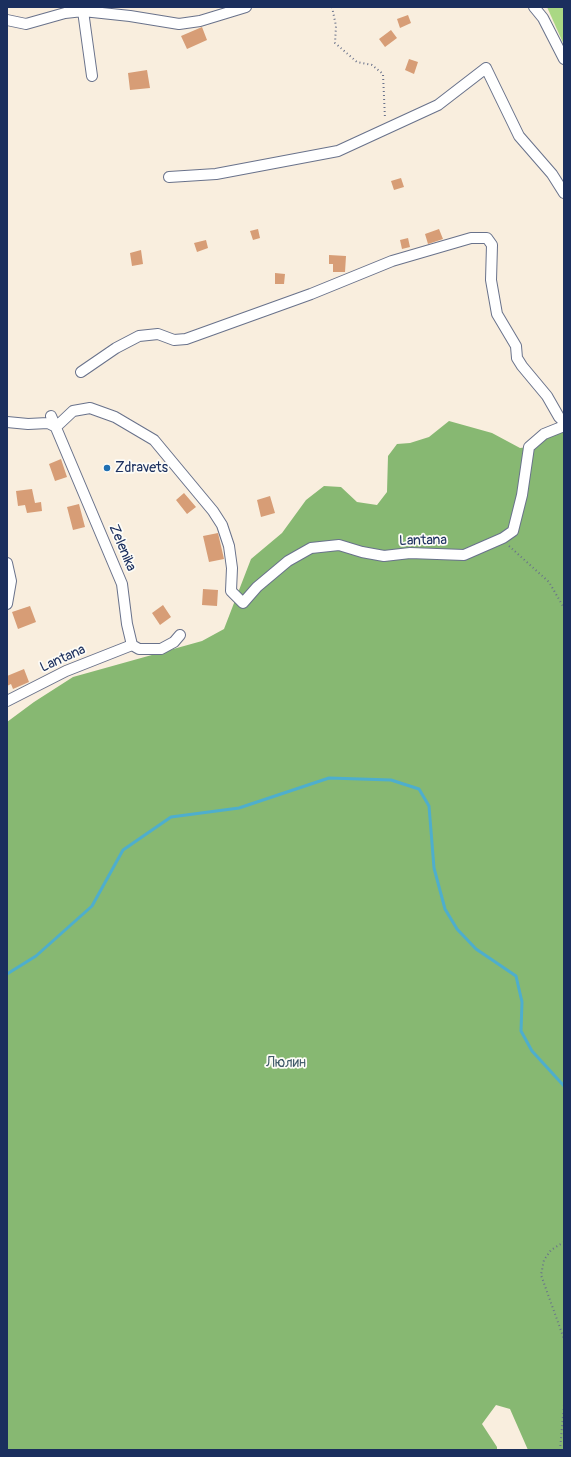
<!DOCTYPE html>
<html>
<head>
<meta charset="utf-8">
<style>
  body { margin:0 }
  #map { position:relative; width:571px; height:1457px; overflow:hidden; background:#f9eede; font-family:Pangolin,sans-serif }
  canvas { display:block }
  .frame { position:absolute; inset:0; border:8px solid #1b2f5e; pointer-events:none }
</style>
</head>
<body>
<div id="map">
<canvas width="571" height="1457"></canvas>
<div class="frame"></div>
</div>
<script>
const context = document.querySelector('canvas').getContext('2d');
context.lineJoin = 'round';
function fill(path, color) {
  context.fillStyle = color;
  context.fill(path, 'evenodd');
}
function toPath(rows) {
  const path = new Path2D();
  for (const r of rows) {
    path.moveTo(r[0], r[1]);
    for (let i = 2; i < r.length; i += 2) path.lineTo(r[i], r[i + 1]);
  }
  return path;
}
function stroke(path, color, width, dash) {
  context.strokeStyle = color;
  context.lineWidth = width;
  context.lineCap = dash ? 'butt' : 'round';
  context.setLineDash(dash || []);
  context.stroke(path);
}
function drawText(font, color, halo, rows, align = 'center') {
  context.font = font + ' Pangolin,sans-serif';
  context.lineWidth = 3.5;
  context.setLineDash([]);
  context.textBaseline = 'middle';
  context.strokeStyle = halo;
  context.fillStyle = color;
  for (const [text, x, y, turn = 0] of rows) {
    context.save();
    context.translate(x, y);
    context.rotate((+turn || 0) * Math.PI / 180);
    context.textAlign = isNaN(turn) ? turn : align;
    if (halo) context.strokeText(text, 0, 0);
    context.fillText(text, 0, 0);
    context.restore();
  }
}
const green = toPath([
  [547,7,564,7,564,45]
]);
const forest = toPath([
  [449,421,492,433,520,448,529,447,564,428,564,1450,528,1450,510,1409,496,1405,482,1424,497,1447,497,1450,7,1450,7,722,34,702,73,677,202,641,224,629,251,559,282,533,306,500,324,486,341,487,357,502,377,505,387,492,388,456,397,444,410,443,429,437]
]);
const stream = toPath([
  [7,974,36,956,92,906,123,850,171,817,239,808,329,778,391,780,419,789,429,806,434,868,445,909,457,929,476,949,516,976,522,1002,521,1031,532,1051,564,1086]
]);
const building = toPath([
  [408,15,411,23,400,28,397,19],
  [202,27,207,40,187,49,181,36],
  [391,30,397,38,385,47,379,39],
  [409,59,418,62,414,74,405,70],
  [147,70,150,88,130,90,128,73],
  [401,178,404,187,394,190,391,181],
  [258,229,260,238,253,240,250,231],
  [439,229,443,239,428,244,425,234],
  [408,238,410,247,402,249,400,240],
  [206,240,208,248,197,252,194,243],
  [141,250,143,264,132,266,130,253],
  [329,255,346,256,345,272,333,272,333,264,329,264],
  [275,273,285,274,284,284,275,284],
  [61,459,67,477,55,481,49,464],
  [32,489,35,503,41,502,42,511,27,513,25,505,18,506,16,491],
  [184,493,196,507,187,514,176,500],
  [270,496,275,513,261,517,257,500],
  [79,504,85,527,73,530,67,507],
  [218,533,224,559,209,562,203,536],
  [203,589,218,590,217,606,202,605],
  [163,605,171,617,160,625,152,613],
  [30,606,36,622,18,629,12,612],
  [24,669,29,682,13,689,11,684,7,686,7,676]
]);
const path = toPath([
  [332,7,336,26,335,43,357,62,372,65,383,74,385,119],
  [509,546,549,582,564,608],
  [564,1242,551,1250,544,1260,541,1275,564,1339],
  [560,1450,564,1405]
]);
const street = toPath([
  [534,7,543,18,564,59],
  [83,11,92,76],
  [7,20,26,24,65,13,83,11,130,16,179,24,200,21,246,7],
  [169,177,216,174,338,151,438,105,486,68,519,136,552,174,564,193],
  [81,372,116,348,139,336,158,334,174,340,186,339,311,294,392,261,471,238,487,238,492,245,491,280,497,314,516,346,517,358,522,366,547,396,559,417,564,422],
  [51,416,122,584,127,624,132,645,139,649,161,649,174,642,180,635],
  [7,422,28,424,48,423,56,427,73,411,90,408,115,417,154,440,213,511,222,525,229,546,232,568,231,591,243,603,257,587,288,561,311,548,339,545,362,552,384,556,410,553,464,555,503,538,513,531,522,495,529,447,544,434,564,426],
  [7,563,11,581,7,604],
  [7,701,66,671,132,645]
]);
const markers = [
  [107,468,4,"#1f6fb2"]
];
const poiNames = [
  ["Zdravets",115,468]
];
const streetNames = [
  ["Lantana",423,541,-1],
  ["Zelenika",122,548,67],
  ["Lantana",63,659,-24]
];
const parkNames = [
  ["Люлин",286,1063]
];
fill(green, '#aad884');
fill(forest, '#87b872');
stroke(stream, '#4eaecd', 3);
fill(building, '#d79d76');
stroke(street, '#69728b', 12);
stroke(path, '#69728b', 2, [1, 3]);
stroke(street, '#fff', 10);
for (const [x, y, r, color] of markers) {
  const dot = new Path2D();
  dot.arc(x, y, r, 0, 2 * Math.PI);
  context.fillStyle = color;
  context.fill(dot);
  stroke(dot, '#fdfcf7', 1.5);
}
drawText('14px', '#1b2f5e', '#fdfcf7', poiNames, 'left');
drawText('14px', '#1b2f5e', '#fdfcf7', streetNames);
drawText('14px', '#3f5968', '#fdfcf7', parkNames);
</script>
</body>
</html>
